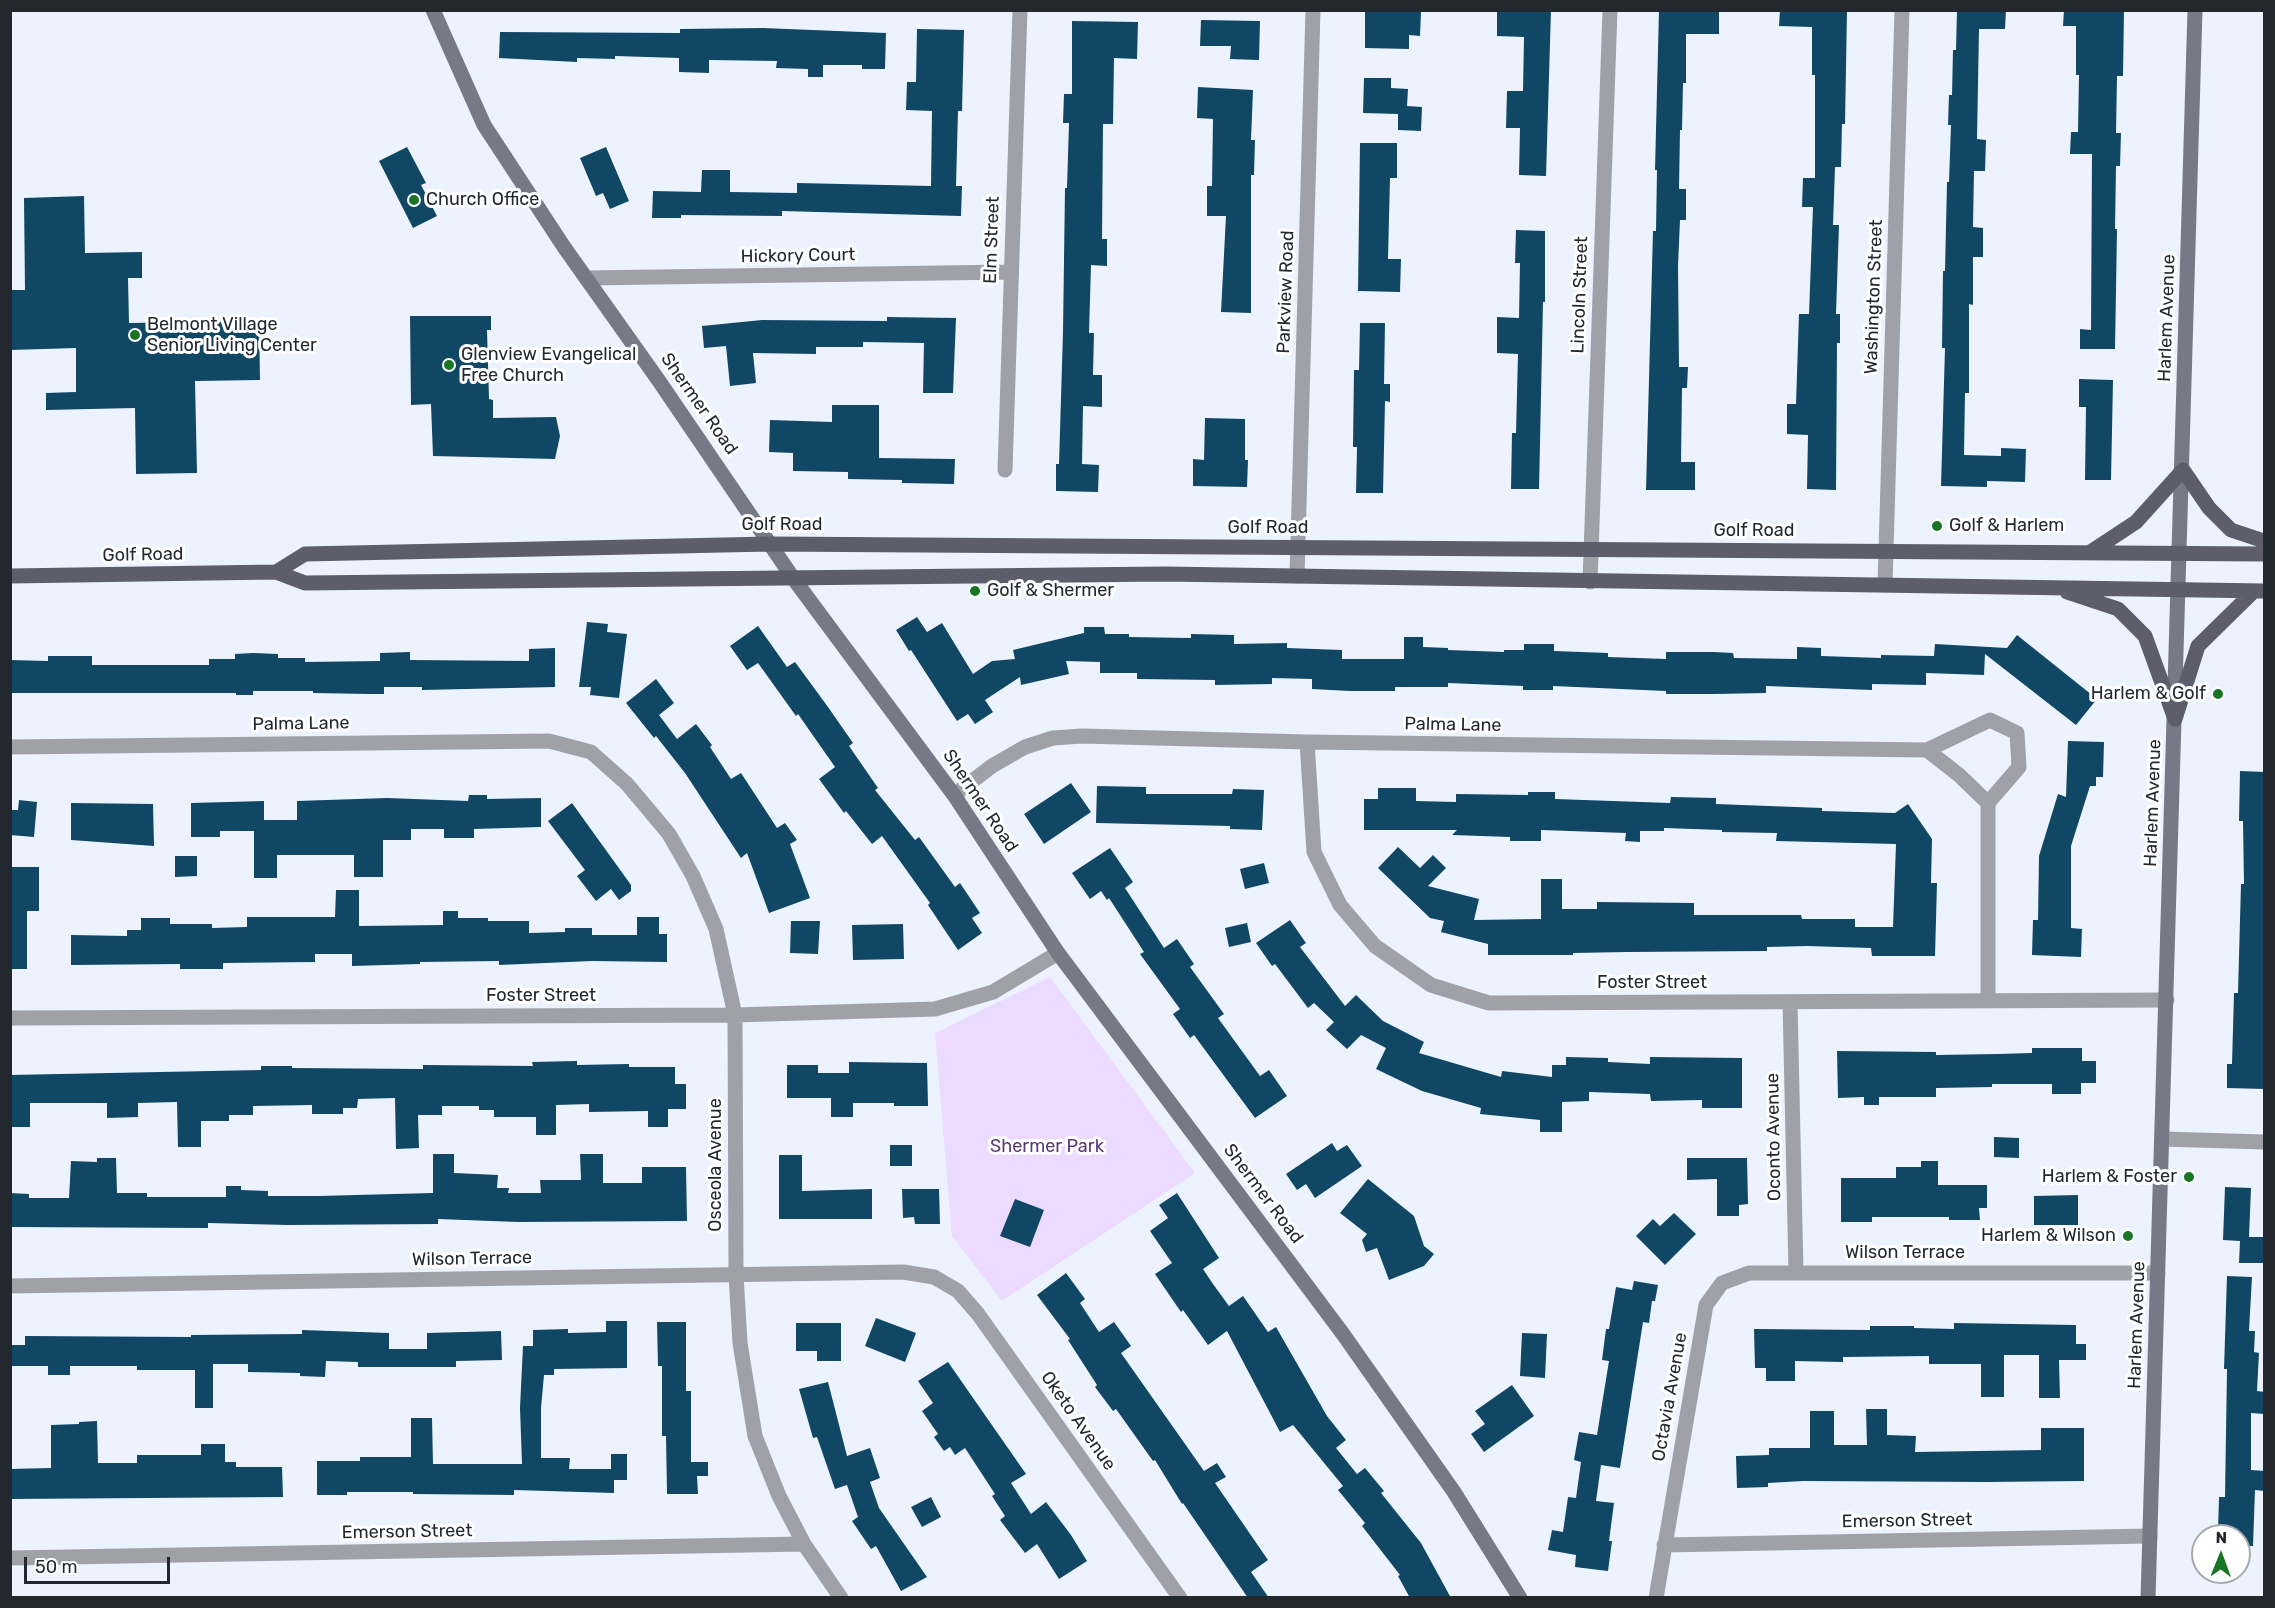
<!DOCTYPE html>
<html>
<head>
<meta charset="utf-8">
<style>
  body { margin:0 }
  #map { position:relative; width:2275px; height:1608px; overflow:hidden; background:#ecf3fe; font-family:Rubik,sans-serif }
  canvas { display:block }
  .frame { position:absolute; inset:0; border:12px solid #23282f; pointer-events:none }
  .north { position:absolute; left:2191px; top:1524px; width:60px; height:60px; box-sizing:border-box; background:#fff; border:2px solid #a7a9ac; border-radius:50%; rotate:1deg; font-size:16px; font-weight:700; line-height:24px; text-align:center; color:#23282f }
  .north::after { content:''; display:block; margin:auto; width:21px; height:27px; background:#187523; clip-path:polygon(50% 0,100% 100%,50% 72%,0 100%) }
  .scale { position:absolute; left:24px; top:1557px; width:146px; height:27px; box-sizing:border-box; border:3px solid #23282f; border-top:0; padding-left:8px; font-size:18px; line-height:21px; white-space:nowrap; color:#23282f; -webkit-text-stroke:4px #fff; paint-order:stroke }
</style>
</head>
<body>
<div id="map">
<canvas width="2275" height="1608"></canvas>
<div class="frame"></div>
<div class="north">N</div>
<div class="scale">50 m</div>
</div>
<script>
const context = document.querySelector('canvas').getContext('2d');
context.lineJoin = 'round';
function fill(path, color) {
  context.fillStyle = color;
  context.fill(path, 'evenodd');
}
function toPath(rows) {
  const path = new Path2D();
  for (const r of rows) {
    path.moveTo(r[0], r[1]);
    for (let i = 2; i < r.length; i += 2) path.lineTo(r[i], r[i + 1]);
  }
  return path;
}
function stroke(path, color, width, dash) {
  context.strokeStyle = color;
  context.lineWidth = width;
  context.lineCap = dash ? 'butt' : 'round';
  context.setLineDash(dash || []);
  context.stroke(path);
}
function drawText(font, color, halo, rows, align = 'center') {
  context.font = font + ' Rubik,sans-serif';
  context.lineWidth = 6;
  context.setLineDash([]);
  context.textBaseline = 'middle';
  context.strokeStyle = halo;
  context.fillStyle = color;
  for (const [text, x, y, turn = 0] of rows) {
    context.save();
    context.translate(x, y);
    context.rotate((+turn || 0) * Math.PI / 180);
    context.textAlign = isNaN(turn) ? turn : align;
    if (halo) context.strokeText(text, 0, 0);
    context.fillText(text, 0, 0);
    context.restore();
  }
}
const green = toPath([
  [1050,977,1195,1173,1002,1301,952,1236,935,1033]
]);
const building = toPath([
  [1497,10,1551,10,1546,176,1519,175,1520,128,1506,128,1507,91,1523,91,1524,37,1497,36],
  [1659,10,1719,10,1719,34,1686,34,1686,83,1683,83,1682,130,1680,130,1679,189,1686,189,1686,220,1680,220,1678,266,1679,367,1688,367,1687,388,1682,388,1681,462,1695,462,1695,490,1646,490,1653,231,1656,231,1657,170,1655,170],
  [1780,10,1847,10,1845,124,1842,124,1841,167,1835,167,1833,225,1839,225,1836,314,1840,314,1840,343,1837,343,1836,490,1807,489,1808,435,1787,434,1787,404,1796,404,1799,314,1809,314,1813,207,1802,207,1803,178,1815,178,1815,75,1812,75,1812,27,1779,26],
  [1957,10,2006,10,2005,29,1979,29,1977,139,1986,140,1985,171,1974,171,1973,227,1983,228,1983,257,1973,257,1973,305,1969,304,1969,393,1965,393,1964,455,2001,456,2001,448,2026,449,2025,482,1987,481,1987,487,1941,486,1945,348,1942,348,1943,271,1945,271,1947,182,1949,182,1951,125,1948,125,1949,95,1952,95,1953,50,1956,50],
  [2064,10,2124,10,2123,76,2117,76,2116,133,2121,133,2120,166,2116,166,2115,229,2117,229,2115,349,2080,349,2080,329,2091,330,2092,154,2070,154,2071,132,2078,132,2079,75,2076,75,2076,26,2063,26],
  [1365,11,1421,12,1420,36,1409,35,1409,49,1365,48],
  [1201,20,1260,21,1259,60,1230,59,1231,46,1200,46],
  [1072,21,1138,22,1137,59,1114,58,1113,124,1103,124,1102,239,1107,239,1107,266,1091,265,1089,333,1094,333,1093,375,1102,375,1102,407,1083,406,1082,464,1099,465,1098,492,1056,491,1056,464,1059,464,1063,332,1065,188,1067,188,1069,123,1063,123,1064,94,1072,94],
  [763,28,886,33,885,69,862,69,862,65,823,65,823,77,808,77,808,69,776,68,777,61,709,60,709,73,679,72,679,58,615,56,615,59,577,58,577,62,499,58,500,32,680,33,680,29],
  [917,29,964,30,962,111,958,111,956,186,962,186,961,216,782,211,782,216,681,215,681,218,652,218,653,191,701,192,702,170,730,170,730,192,797,193,797,183,931,186,932,111,906,110,907,82,916,82],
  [1364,78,1391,78,1391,88,1408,89,1407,106,1422,107,1421,131,1398,130,1398,114,1363,113],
  [1198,87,1253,90,1251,140,1255,140,1254,175,1251,175,1251,313,1221,312,1226,216,1207,216,1207,186,1212,186,1213,119,1197,118],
  [1360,143,1397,143,1397,178,1390,178,1388,259,1401,259,1400,292,1358,291],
  [407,147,426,183,421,185,437,216,413,228,379,161],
  [606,147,629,201,610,209,603,193,596,196,580,158],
  [84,196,85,253,142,252,142,278,128,278,129,323,259,321,260,380,195,381,197,473,136,474,135,408,46,410,46,393,76,392,76,348,10,350,10,290,25,290,24,198],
  [1516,230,1545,231,1545,302,1543,302,1539,489,1511,489,1512,433,1516,433,1518,354,1497,353,1497,317,1519,318,1520,263,1515,263],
  [410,316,491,316,491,330,487,330,489,399,493,400,493,418,556,417,560,436,555,459,433,456,431,404,411,405],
  [887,317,956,318,953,393,923,393,924,343,863,342,863,347,816,347,816,354,753,353,756,383,730,386,726,346,704,348,702,326,762,320,887,321],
  [1360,323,1385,323,1384,384,1390,384,1390,402,1385,401,1383,493,1356,493,1357,447,1353,447,1354,370,1359,370],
  [2079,379,2113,380,2111,480,2085,480,2086,407,2079,407],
  [832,405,879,405,879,458,955,459,954,484,902,483,902,480,848,479,848,472,793,471,793,453,769,452,770,420,832,422],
  [1205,418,1245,419,1245,460,1248,460,1247,487,1193,486,1193,459,1204,460],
  [917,617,927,632,942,623,973,674,992,661,1015,659,1013,650,1084,633,1084,627,1104,627,1105,634,1129,634,1129,637,1191,638,1191,634,1234,635,1234,644,1287,643,1287,648,1342,650,1342,659,1404,659,1404,637,1423,637,1423,647,1448,648,1448,650,1504,652,1504,650,1524,650,1524,644,1554,644,1554,651,1608,653,1608,657,1666,659,1666,652,1714,652,1733,653,1734,658,1797,659,1797,647,1821,648,1821,656,1881,658,1881,655,1934,656,1935,644,2007,648,2017,635,2097,699,2076,725,1985,654,1984,675,1926,673,1926,685,1872,684,1872,690,1766,686,1766,693,1714,694,1666,694,1666,691,1553,686,1553,690,1523,690,1523,686,1448,683,1448,687,1395,687,1395,691,1350,691,1312,689,1312,679,1272,678,1272,684,1215,685,1215,680,1137,679,1137,673,1100,673,1100,662,1066,661,1069,674,1021,685,1020,677,985,700,993,712,975,724,968,714,957,721,911,650,909,651,896,630],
  [587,622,608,624,607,632,627,634,619,698,590,695,591,687,579,687],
  [758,626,787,667,795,662,828,707,853,743,849,746,878,788,875,790,915,840,919,837,955,887,960,883,980,913,972,918,982,933,958,950,928,905,930,903,882,836,872,844,846,811,844,813,819,779,835,767,798,714,796,716,758,663,747,670,730,646],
  [555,648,555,687,422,690,422,687,384,687,384,694,369,694,313,693,313,691,253,691,253,695,236,695,236,693,11,693,10,660,48,661,48,656,92,656,92,665,209,665,209,659,235,659,235,654,253,653,278,654,278,658,305,658,305,662,380,661,380,653,410,652,410,660,529,661,529,649],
  [656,679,674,703,659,715,677,739,696,724,712,745,710,747,731,779,741,773,777,828,785,823,797,840,790,844,810,898,769,913,747,853,741,858,685,773,656,736,654,738,626,703],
  [2068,741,2104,742,2103,777,2096,777,2096,786,2090,786,2071,846,2071,928,2082,929,2081,957,2032,955,2033,920,2038,920,2039,856,2058,794,2066,797],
  [2240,771,2265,772,2265,1089,2227,1088,2227,1064,2232,1064,2234,993,2238,993,2241,884,2244,884,2243,821,2239,821],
  [1071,783,1091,812,1044,844,1024,814],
  [1097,786,1146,787,1146,794,1232,794,1233,789,1264,790,1262,830,1230,829,1230,826,1096,823],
  [1378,788,1416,788,1416,801,1456,802,1456,794,1528,795,1528,792,1555,792,1555,799,1670,803,1671,797,1716,798,1716,804,1822,808,1822,811,1895,813,1908,804,1932,839,1931,883,1937,883,1935,956,1872,956,1871,948,1807,946,1767,947,1767,951,1627,952,1573,953,1573,955,1488,955,1488,944,1441,932,1444,921,1430,918,1378,868,1398,847,1420,868,1433,855,1446,868,1428,886,1479,899,1474,920,1541,919,1541,879,1562,879,1562,909,1597,909,1597,902,1694,903,1694,915,1801,915,1802,919,1855,919,1855,927,1893,927,1896,844,1776,841,1777,833,1722,832,1722,830,1664,828,1664,831,1640,831,1640,842,1625,841,1626,833,1541,830,1541,841,1510,841,1510,837,1452,835,1457,830,1364,830,1364,799,1378,799],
  [469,795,487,795,487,799,541,798,541,827,474,829,474,838,444,838,444,829,411,829,411,840,383,840,383,877,354,877,354,855,277,855,277,878,254,878,254,831,220,831,220,837,191,837,191,803,264,801,264,820,297,820,297,801,387,798,468,801],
  [19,800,37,802,34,837,10,835,10,810,18,810],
  [71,803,153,804,154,846,71,840],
  [572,803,631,885,631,891,619,900,611,889,596,901,577,876,585,870,548,821],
  [1110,848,1133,882,1125,888,1164,948,1177,939,1194,964,1190,967,1224,1014,1218,1018,1260,1076,1269,1070,1287,1096,1255,1118,1194,1035,1190,1038,1173,1014,1180,1009,1140,954,1144,952,1109,898,1107,900,1101,891,1090,899,1072,873],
  [175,856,197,856,197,876,175,877],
  [1264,863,1269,883,1245,889,1240,869],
  [10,867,39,867,39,911,27,911,27,969,12,969],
  [336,890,359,890,359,926,443,925,443,911,458,911,458,918,488,918,488,921,529,921,529,933,565,932,565,928,592,928,592,935,637,935,637,917,659,917,659,934,667,934,667,962,592,961,499,965,499,961,420,962,420,964,352,966,352,954,315,954,315,962,223,963,223,969,180,969,180,964,71,965,71,935,127,936,127,930,141,930,141,918,170,918,170,924,212,924,212,928,247,927,247,917,335,917],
  [1290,920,1306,943,1300,947,1345,1006,1356,995,1383,1021,1424,1042,1419,1053,1501,1077,1502,1071,1552,1077,1552,1065,1566,1065,1566,1057,1608,1058,1608,1062,1650,1064,1650,1057,1742,1058,1742,1108,1702,1108,1702,1100,1651,1101,1650,1094,1589,1092,1589,1101,1562,1102,1562,1132,1540,1132,1540,1120,1480,1114,1481,1108,1422,1091,1376,1069,1386,1048,1361,1035,1347,1049,1326,1030,1334,1022,1314,1003,1308,1008,1275,964,1272,966,1256,943],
  [791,921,820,921,818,954,790,953],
  [1247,923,1251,942,1229,947,1225,928],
  [903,924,904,959,853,960,852,925],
  [2032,1048,2082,1048,2082,1061,2096,1061,2096,1083,2081,1083,2081,1094,2052,1094,2052,1084,1992,1084,1992,1087,1936,1088,1936,1097,1879,1097,1879,1105,1864,1105,1864,1097,1838,1098,1837,1051,1936,1052,1936,1055,1998,1054,2032,1053],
  [577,1061,577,1065,629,1064,629,1067,675,1067,675,1084,686,1084,686,1109,668,1109,668,1127,648,1127,648,1111,589,1112,589,1104,556,1105,556,1135,536,1135,536,1117,494,1117,494,1110,479,1110,479,1106,442,1106,442,1115,418,1115,419,1148,396,1149,395,1098,358,1099,357,1108,343,1108,343,1114,312,1114,312,1105,253,1106,253,1115,229,1115,229,1121,201,1121,201,1147,178,1147,177,1102,138,1103,138,1117,107,1118,107,1103,30,1103,30,1127,10,1127,10,1075,261,1070,261,1066,292,1066,292,1068,423,1069,423,1065,533,1066,532,1062],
  [849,1062,927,1063,928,1106,894,1106,894,1103,853,1103,853,1117,831,1117,831,1098,787,1098,787,1065,818,1065,818,1073,849,1073],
  [1994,1137,2019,1138,2019,1158,1994,1157],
  [1332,1143,1337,1151,1347,1145,1362,1166,1315,1198,1306,1184,1297,1190,1286,1174],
  [890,1145,912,1145,912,1166,890,1166],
  [433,1154,454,1154,454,1173,498,1175,497,1188,509,1188,508,1193,541,1193,540,1180,581,1180,580,1154,603,1154,603,1183,642,1183,642,1167,686,1167,687,1221,518,1222,438,1219,438,1224,288,1225,208,1223,208,1228,10,1227,10,1193,29,1194,29,1198,69,1198,71,1161,97,1162,97,1158,116,1158,117,1193,147,1193,147,1197,226,1197,226,1186,241,1186,241,1190,268,1191,268,1196,318,1196,433,1193],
  [779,1155,802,1155,802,1191,872,1189,872,1219,779,1219],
  [1687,1158,1747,1158,1748,1204,1739,1205,1739,1216,1717,1216,1717,1179,1687,1180],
  [1921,1161,1938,1161,1938,1185,1987,1185,1987,1208,1979,1208,1980,1220,1949,1220,1949,1217,1872,1217,1872,1222,1841,1222,1841,1178,1896,1178,1896,1167,1921,1167],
  [1368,1179,1414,1216,1424,1246,1434,1254,1424,1266,1389,1280,1377,1248,1366,1252,1362,1240,1367,1234,1340,1213],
  [2225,1187,2251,1188,2249,1237,2265,1237,2265,1263,2239,1263,2240,1241,2223,1240],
  [902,1189,939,1189,940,1224,915,1224,914,1217,903,1218],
  [1177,1193,1219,1258,1203,1269,1213,1284,1229,1306,1243,1296,1268,1332,1276,1327,1327,1416,1346,1440,1336,1448,1357,1474,1365,1468,1384,1491,1381,1493,1421,1543,1451,1598,1410,1598,1398,1576,1400,1575,1362,1526,1365,1523,1338,1490,1343,1486,1293,1425,1280,1432,1227,1331,1208,1345,1183,1310,1181,1312,1155,1274,1172,1263,1150,1231,1168,1218,1159,1205],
  [2078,1195,2078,1225,2034,1225,2034,1196],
  [1015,1199,1044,1210,1030,1247,1000,1236],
  [1674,1213,1696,1234,1665,1265,1636,1236,1653,1219,1660,1226],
  [1066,1273,1085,1299,1080,1303,1099,1332,1114,1322,1131,1346,1121,1353,1204,1471,1217,1463,1226,1477,1215,1483,1268,1560,1251,1572,1269,1598,1248,1598,1183,1503,1182,1504,1155,1460,1153,1461,1116,1409,1113,1411,1095,1387,1097,1385,1068,1340,1070,1339,1037,1295],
  [2227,1276,2252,1277,2249,1331,2255,1331,2254,1352,2259,1353,2257,1391,2265,1392,2264,1414,2251,1413,2251,1470,2265,1471,2265,1491,2255,1490,2253,1546,2239,1546,2239,1531,2218,1531,2219,1497,2225,1497,2227,1369,2224,1369],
  [1634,1281,1658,1285,1655,1301,1652,1301,1649,1323,1643,1322,1620,1468,1601,1465,1596,1501,1614,1503,1609,1541,1612,1541,1608,1571,1575,1567,1576,1555,1548,1550,1552,1530,1563,1532,1568,1497,1576,1498,1581,1462,1574,1460,1579,1432,1597,1435,1609,1361,1602,1360,1606,1329,1609,1329,1616,1287,1632,1290],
  [876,1318,916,1333,905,1362,865,1346],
  [606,1321,627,1321,627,1368,554,1369,554,1375,544,1375,541,1408,541,1458,570,1458,569,1469,611,1469,611,1454,627,1454,627,1480,614,1480,614,1493,514,1490,514,1495,413,1494,413,1492,347,1492,347,1495,317,1495,317,1461,360,1461,360,1457,411,1457,411,1418,432,1418,433,1464,522,1464,520,1408,523,1346,533,1346,533,1330,568,1329,568,1333,606,1332],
  [657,1322,686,1322,686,1391,691,1391,691,1462,708,1462,708,1476,697,1476,698,1494,667,1494,666,1436,662,1436,662,1366,658,1366],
  [796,1323,841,1323,841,1361,817,1361,817,1351,796,1351],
  [1954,1323,2076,1325,2076,1344,2086,1344,2086,1360,2059,1360,2060,1398,2039,1398,2039,1355,2004,1355,2004,1397,1981,1397,1981,1364,1929,1364,1929,1356,1843,1357,1843,1362,1795,1361,1795,1381,1766,1381,1766,1368,1755,1368,1754,1329,1870,1330,1870,1326,1914,1326,1914,1328,1954,1329],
  [302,1330,389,1333,389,1349,427,1349,427,1333,501,1331,502,1360,456,1361,456,1367,358,1367,358,1362,326,1361,325,1377,300,1376,300,1373,248,1372,248,1364,213,1364,213,1408,195,1408,195,1370,137,1370,137,1366,70,1366,70,1375,48,1375,48,1366,10,1366,10,1345,25,1345,25,1336,191,1337,191,1335,302,1334],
  [1522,1333,1547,1334,1545,1378,1520,1376],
  [948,1362,1026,1474,1011,1483,1031,1514,1046,1502,1071,1535,1087,1561,1059,1579,1037,1544,1025,1553,1000,1520,1005,1516,992,1496,995,1494,965,1448,955,1455,950,1447,944,1451,934,1437,938,1434,922,1411,933,1403,918,1381],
  [828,1382,847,1456,870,1448,880,1478,870,1482,879,1508,927,1577,901,1591,876,1546,871,1549,852,1521,858,1517,847,1485,835,1489,817,1437,813,1438,799,1389],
  [1512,1385,1534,1416,1484,1452,1471,1434,1485,1424,1475,1411],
  [1866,1409,1887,1409,1887,1435,1916,1436,1915,1452,2041,1450,2041,1428,2084,1428,2084,1481,1986,1482,1803,1481,1768,1483,1768,1487,1737,1488,1736,1456,1769,1455,1769,1448,1810,1448,1810,1411,1834,1411,1834,1445,1867,1445],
  [97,1421,98,1463,137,1463,137,1455,201,1455,201,1444,225,1444,225,1462,236,1462,236,1467,282,1467,283,1497,10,1499,10,1469,51,1468,51,1425,79,1424,79,1422],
  [931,1497,941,1517,922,1527,911,1507]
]);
const minor = toPath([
  [586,278,1010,272],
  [1005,470,1020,10],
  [1297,576,1313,10],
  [1590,582,1610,10],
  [1885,584,1902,10],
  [1307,742,1314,852,1340,905,1375,946,1431,985,1489,1003,2167,1000],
  [10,747,549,741,591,752,627,784,669,834,693,876,716,929,735,1015,736,1275,740,1343,755,1436,779,1496,804,1544,841,1598],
  [1927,750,1990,720,2017,733,2019,767,1988,803],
  [954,795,992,766,1025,747,1053,738,1082,736,1307,742,1927,750,1959,775,1988,803,1988,1001],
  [1790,1002,1796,1272],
  [10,1018,735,1015,935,1009,993,992,1058,953],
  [2162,1139,2264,1142],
  [10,1286,903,1272,934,1277,958,1291,978,1314,1180,1598],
  [1664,1545,2150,1536],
  [10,1558,804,1544],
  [1656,1598,1706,1305,1722,1283,1749,1273,2158,1273]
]);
const secondary = toPath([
  [433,10,484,125,564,247,659,381,793,578,954,795,1058,953,1343,1334,1454,1492,1520,1598],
  [2148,1598,2195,10]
]);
const primary = toPath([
  [2089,553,2136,522,2183,470,2209,508,2231,530,2264,541],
  [276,572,305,554,770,544,2264,554],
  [10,576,276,572,305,583,1165,574,2264,591],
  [2067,592,2118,609,2145,636,2175,719],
  [2175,719,2198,646,2254,591]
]);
const markers = [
  [414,200,6,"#187523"],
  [135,335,6,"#187523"],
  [449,365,6,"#187523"],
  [1937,526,6,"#187523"],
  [975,591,6,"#187523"],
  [2218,694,6,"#187523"],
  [2189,1177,6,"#187523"],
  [2128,1236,6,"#187523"]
];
const poiNames = [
  ["Church Office",426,200],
  ["Belmont Village",147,325],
  ["Senior Living Center",147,346],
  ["Glenview Evangelical",461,355],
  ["Free Church",461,376],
  ["Golf & Harlem",1949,526],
  ["Golf & Shermer",987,591],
  ["Harlem & Golf",2206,694,"right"],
  ["Harlem & Foster",2177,1177,"right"],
  ["Harlem & Wilson",2116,1236,"right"]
];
const streetNames = [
  ["Elm Street",992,240,-88],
  ["Hickory Court",798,256,-1],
  ["Parkview Road",1286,292,-88],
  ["Lincoln Street",1580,295,-88],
  ["Washington Street",1874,297,-88],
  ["Harlem Avenue",2167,318,-88],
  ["Shermer Road",699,404,55],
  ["Golf Road",782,525],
  ["Golf Road",1268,528],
  ["Golf Road",1754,531],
  ["Golf Road",143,555,-1],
  ["Palma Lane",301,724,-1],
  ["Palma Lane",1453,725,1],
  ["Shermer Road",980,801,56],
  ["Harlem Avenue",2153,803,-88],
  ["Foster Street",1652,983],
  ["Foster Street",541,996],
  ["Oconto Avenue",1774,1137,-91],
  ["Osceola Avenue",716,1165,-90],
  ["Shermer Road",1263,1194,53],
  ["Wilson Terrace",1905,1253],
  ["Wilson Terrace",472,1259,-1],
  ["Harlem Avenue",2137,1325,-88],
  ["Octavia Avenue",1670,1397,-80],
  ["Oketo Avenue",1078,1421,55],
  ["Emerson Street",1907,1521,-1],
  ["Emerson Street",407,1532,-1]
];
const parkNames = [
  ["Shermer Park",1047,1147]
];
fill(green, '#ecdaff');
fill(building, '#0f4765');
stroke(minor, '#a0a0a9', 15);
stroke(secondary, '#787986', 15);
stroke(primary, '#5d5d6c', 15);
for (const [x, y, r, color] of markers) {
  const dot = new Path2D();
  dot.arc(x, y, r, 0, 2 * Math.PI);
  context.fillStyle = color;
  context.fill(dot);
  stroke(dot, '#fff', 2);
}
drawText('18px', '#23282f', '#fff', poiNames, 'left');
drawText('18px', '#23282f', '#fff', streetNames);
drawText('18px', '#5b3977', '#fff', parkNames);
</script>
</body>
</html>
